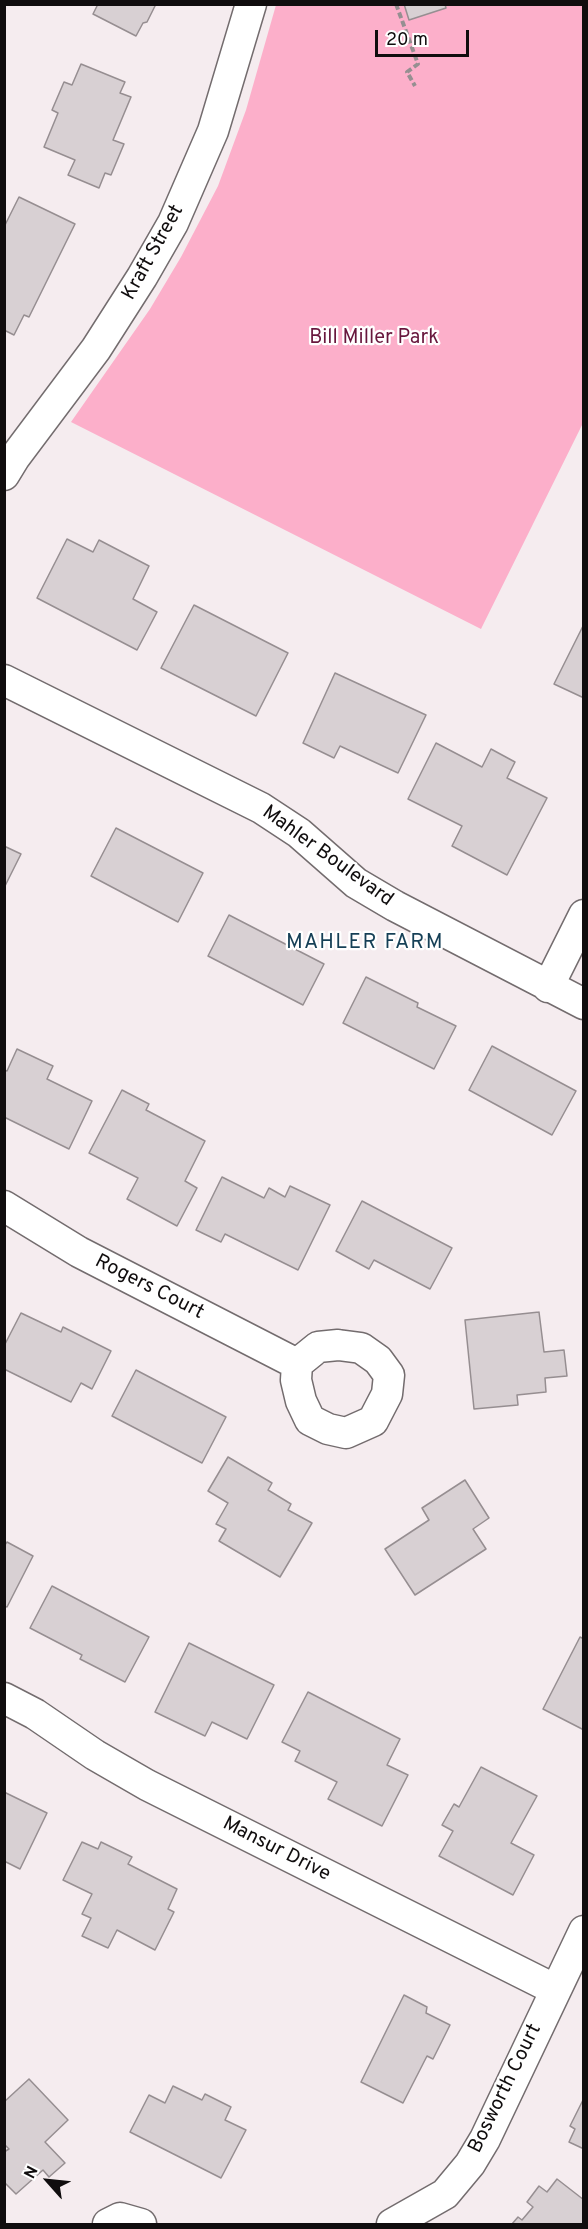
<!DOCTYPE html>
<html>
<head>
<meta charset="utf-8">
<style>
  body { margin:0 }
  #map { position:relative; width:588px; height:2229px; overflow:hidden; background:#f5ecef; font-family:Overpass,sans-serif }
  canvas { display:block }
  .frame { position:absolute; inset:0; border:6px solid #100d0e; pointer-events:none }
  .north { position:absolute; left:18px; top:2151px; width:60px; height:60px; -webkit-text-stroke:4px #fff; paint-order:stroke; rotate:297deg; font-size:16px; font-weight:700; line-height:24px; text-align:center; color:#100d0e }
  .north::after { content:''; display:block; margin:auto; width:21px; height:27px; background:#100d0e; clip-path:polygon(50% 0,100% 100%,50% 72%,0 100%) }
  .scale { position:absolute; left:375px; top:30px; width:94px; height:27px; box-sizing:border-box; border:3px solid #100d0e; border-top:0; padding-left:8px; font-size:18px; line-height:21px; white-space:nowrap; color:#100d0e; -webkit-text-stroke:4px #fff; paint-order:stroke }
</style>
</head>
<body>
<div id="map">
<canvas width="588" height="2229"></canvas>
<div class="frame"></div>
<div class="north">N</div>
<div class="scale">20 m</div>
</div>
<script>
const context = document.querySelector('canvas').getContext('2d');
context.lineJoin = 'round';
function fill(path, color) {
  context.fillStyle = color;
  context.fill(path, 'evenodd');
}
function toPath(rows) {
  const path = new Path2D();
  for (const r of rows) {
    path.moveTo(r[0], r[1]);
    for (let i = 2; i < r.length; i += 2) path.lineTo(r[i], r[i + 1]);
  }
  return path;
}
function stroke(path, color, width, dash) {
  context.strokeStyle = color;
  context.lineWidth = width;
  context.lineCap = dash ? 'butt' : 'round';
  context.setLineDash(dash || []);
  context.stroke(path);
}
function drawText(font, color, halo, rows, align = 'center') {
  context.font = font + ' Overpass,sans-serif';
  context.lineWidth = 4.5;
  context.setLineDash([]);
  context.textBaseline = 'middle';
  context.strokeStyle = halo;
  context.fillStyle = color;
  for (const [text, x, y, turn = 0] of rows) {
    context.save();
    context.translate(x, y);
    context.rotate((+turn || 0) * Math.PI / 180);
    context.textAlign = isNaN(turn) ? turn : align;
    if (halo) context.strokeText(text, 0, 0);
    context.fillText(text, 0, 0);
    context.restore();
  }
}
const green = toPath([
  [276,5,583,5,583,423,481,629,71,422,150,309,181,257,218,186,246,110]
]);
const building = toPath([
  [98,4,156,4,147,22,143,23,136,36,93,14,98,4],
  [404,4,445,4,446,8,409,20,404,4],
  [81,64,125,82,120,93,131,97,113,140,124,144,111,175,105,173,99,188,68,175,75,160,44,147,58,113,52,110,64,82,72,85,81,64],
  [19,197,75,224,29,317,24,315,14,335,4,330,4,227,19,197],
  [67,539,93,552,99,540,149,566,133,599,157,612,137,650,37,598,67,539],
  [194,605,288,653,256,716,161,668,194,605],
  [584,624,584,698,554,684,584,624],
  [335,673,426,715,398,773,340,746,334,758,303,743,335,673],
  [436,743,482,767,491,749,515,762,507,778,547,798,507,875,452,846,462,826,408,799,436,743],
  [116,828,203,873,178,922,91,876,116,828],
  [4,846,21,854,4,888,4,846],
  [229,915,324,964,303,1005,208,956,229,915],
  [366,977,418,1003,417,1007,456,1026,434,1069,343,1023,366,977],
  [492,1046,576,1091,552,1135,469,1090,492,1046],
  [17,1049,53,1066,47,1079,92,1101,69,1149,4,1117,4,1070,7,1071,17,1049],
  [122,1090,149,1104,146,1110,205,1141,185,1181,197,1188,177,1226,127,1199,138,1178,89,1153,122,1090],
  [222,1177,264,1198,269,1188,285,1197,290,1186,330,1205,298,1270,225,1234,221,1242,196,1230,222,1177],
  [362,1201,452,1248,430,1289,374,1260,369,1269,336,1251,362,1201],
  [539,1312,544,1352,564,1350,567,1376,545,1378,546,1392,517,1395,518,1405,474,1409,465,1320,539,1312],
  [21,1313,61,1332,63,1327,111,1351,92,1389,81,1383,71,1402,4,1369,4,1346,21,1313],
  [136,1370,226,1417,202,1463,112,1416,136,1370],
  [228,1457,272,1483,268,1490,291,1504,288,1510,312,1523,280,1577,219,1541,226,1529,216,1524,228,1503,208,1491,228,1457],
  [465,1480,489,1518,473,1529,486,1549,415,1595,385,1549,429,1520,422,1508,465,1480],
  [7,1542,33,1556,7,1607,4,1606,4,1546,7,1542],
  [52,1586,149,1637,125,1682,80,1659,82,1655,30,1628,52,1586],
  [580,1637,584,1639,584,1730,543,1709,580,1637],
  [189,1643,274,1685,247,1739,212,1722,205,1736,155,1712,189,1643],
  [308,1692,400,1739,387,1765,408,1775,382,1826,328,1799,337,1782,295,1761,300,1751,282,1742,308,1692],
  [481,1767,537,1796,511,1843,534,1855,513,1895,439,1856,453,1831,442,1825,454,1804,459,1807,481,1767],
  [4,1792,47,1813,20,1869,4,1861,4,1792],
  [82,1842,98,1849,101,1842,132,1857,128,1864,177,1889,168,1909,174,1912,155,1950,117,1930,108,1948,82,1936,91,1918,82,1914,92,1894,63,1880,82,1842],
  [404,1995,427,2007,426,2013,450,2025,433,2059,427,2056,403,2103,361,2082,404,1995],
  [29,2079,68,2120,45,2142,65,2163,49,2177,43,2170,16,2194,4,2182,4,2152,9,2149,4,2144,4,2102,29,2079],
  [173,2086,202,2100,205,2094,231,2107,225,2120,246,2130,221,2178,130,2132,149,2095,165,2103,173,2086],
  [584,2098,584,2149,569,2142,575,2129,570,2126,584,2098],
  [557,2179,584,2200,584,2224,512,2224,518,2217,522,2220,533,2207,527,2202,539,2186,547,2192,557,2179]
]);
const path = toPath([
  [396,4,418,64,407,72,415,86]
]);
const street = toPath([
  [4,475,15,457,96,349,142,277,173,223,213,131,251,4],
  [4,680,261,808,299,833,356,883,395,906,584,1004],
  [548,987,584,915],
  [4,1206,79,1252,297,1364],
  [338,1345,361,1348,378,1360,389,1375,387,1394,373,1421,346,1433,328,1429,310,1420,301,1401,296,1380,297,1364,318,1347,338,1345],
  [4,1698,35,1714,95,1755,147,1785,554,1989],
  [108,2224,120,2218,141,2224],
  [392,2224,445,2194,470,2164,485,2139,584,1931]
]);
const streetNames = [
  ["Kraft Street",154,253,-61],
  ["Mahler Boulevard",327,857,36],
  ["Rogers Court",149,1288,27],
  ["Mansur Drive",276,1850,27],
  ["Bosworth Court",506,2089,-64]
];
const parkNames = [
  ["Bill Miller Park",374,339]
];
const neighbourhoodNames = [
  ["MAHLER FARM",365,944]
];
fill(green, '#fcafca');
fill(building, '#d8d0d3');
stroke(building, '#968e91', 1.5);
stroke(street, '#736c6e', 33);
stroke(path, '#958f91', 4, [6, 3]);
stroke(street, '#fff', 30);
drawText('20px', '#100d0e', '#fff', streetNames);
drawText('20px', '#68173d', '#fff', parkNames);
context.letterSpacing = '1.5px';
drawText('21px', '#153f56', '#fff', neighbourhoodNames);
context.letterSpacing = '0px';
</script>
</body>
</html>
